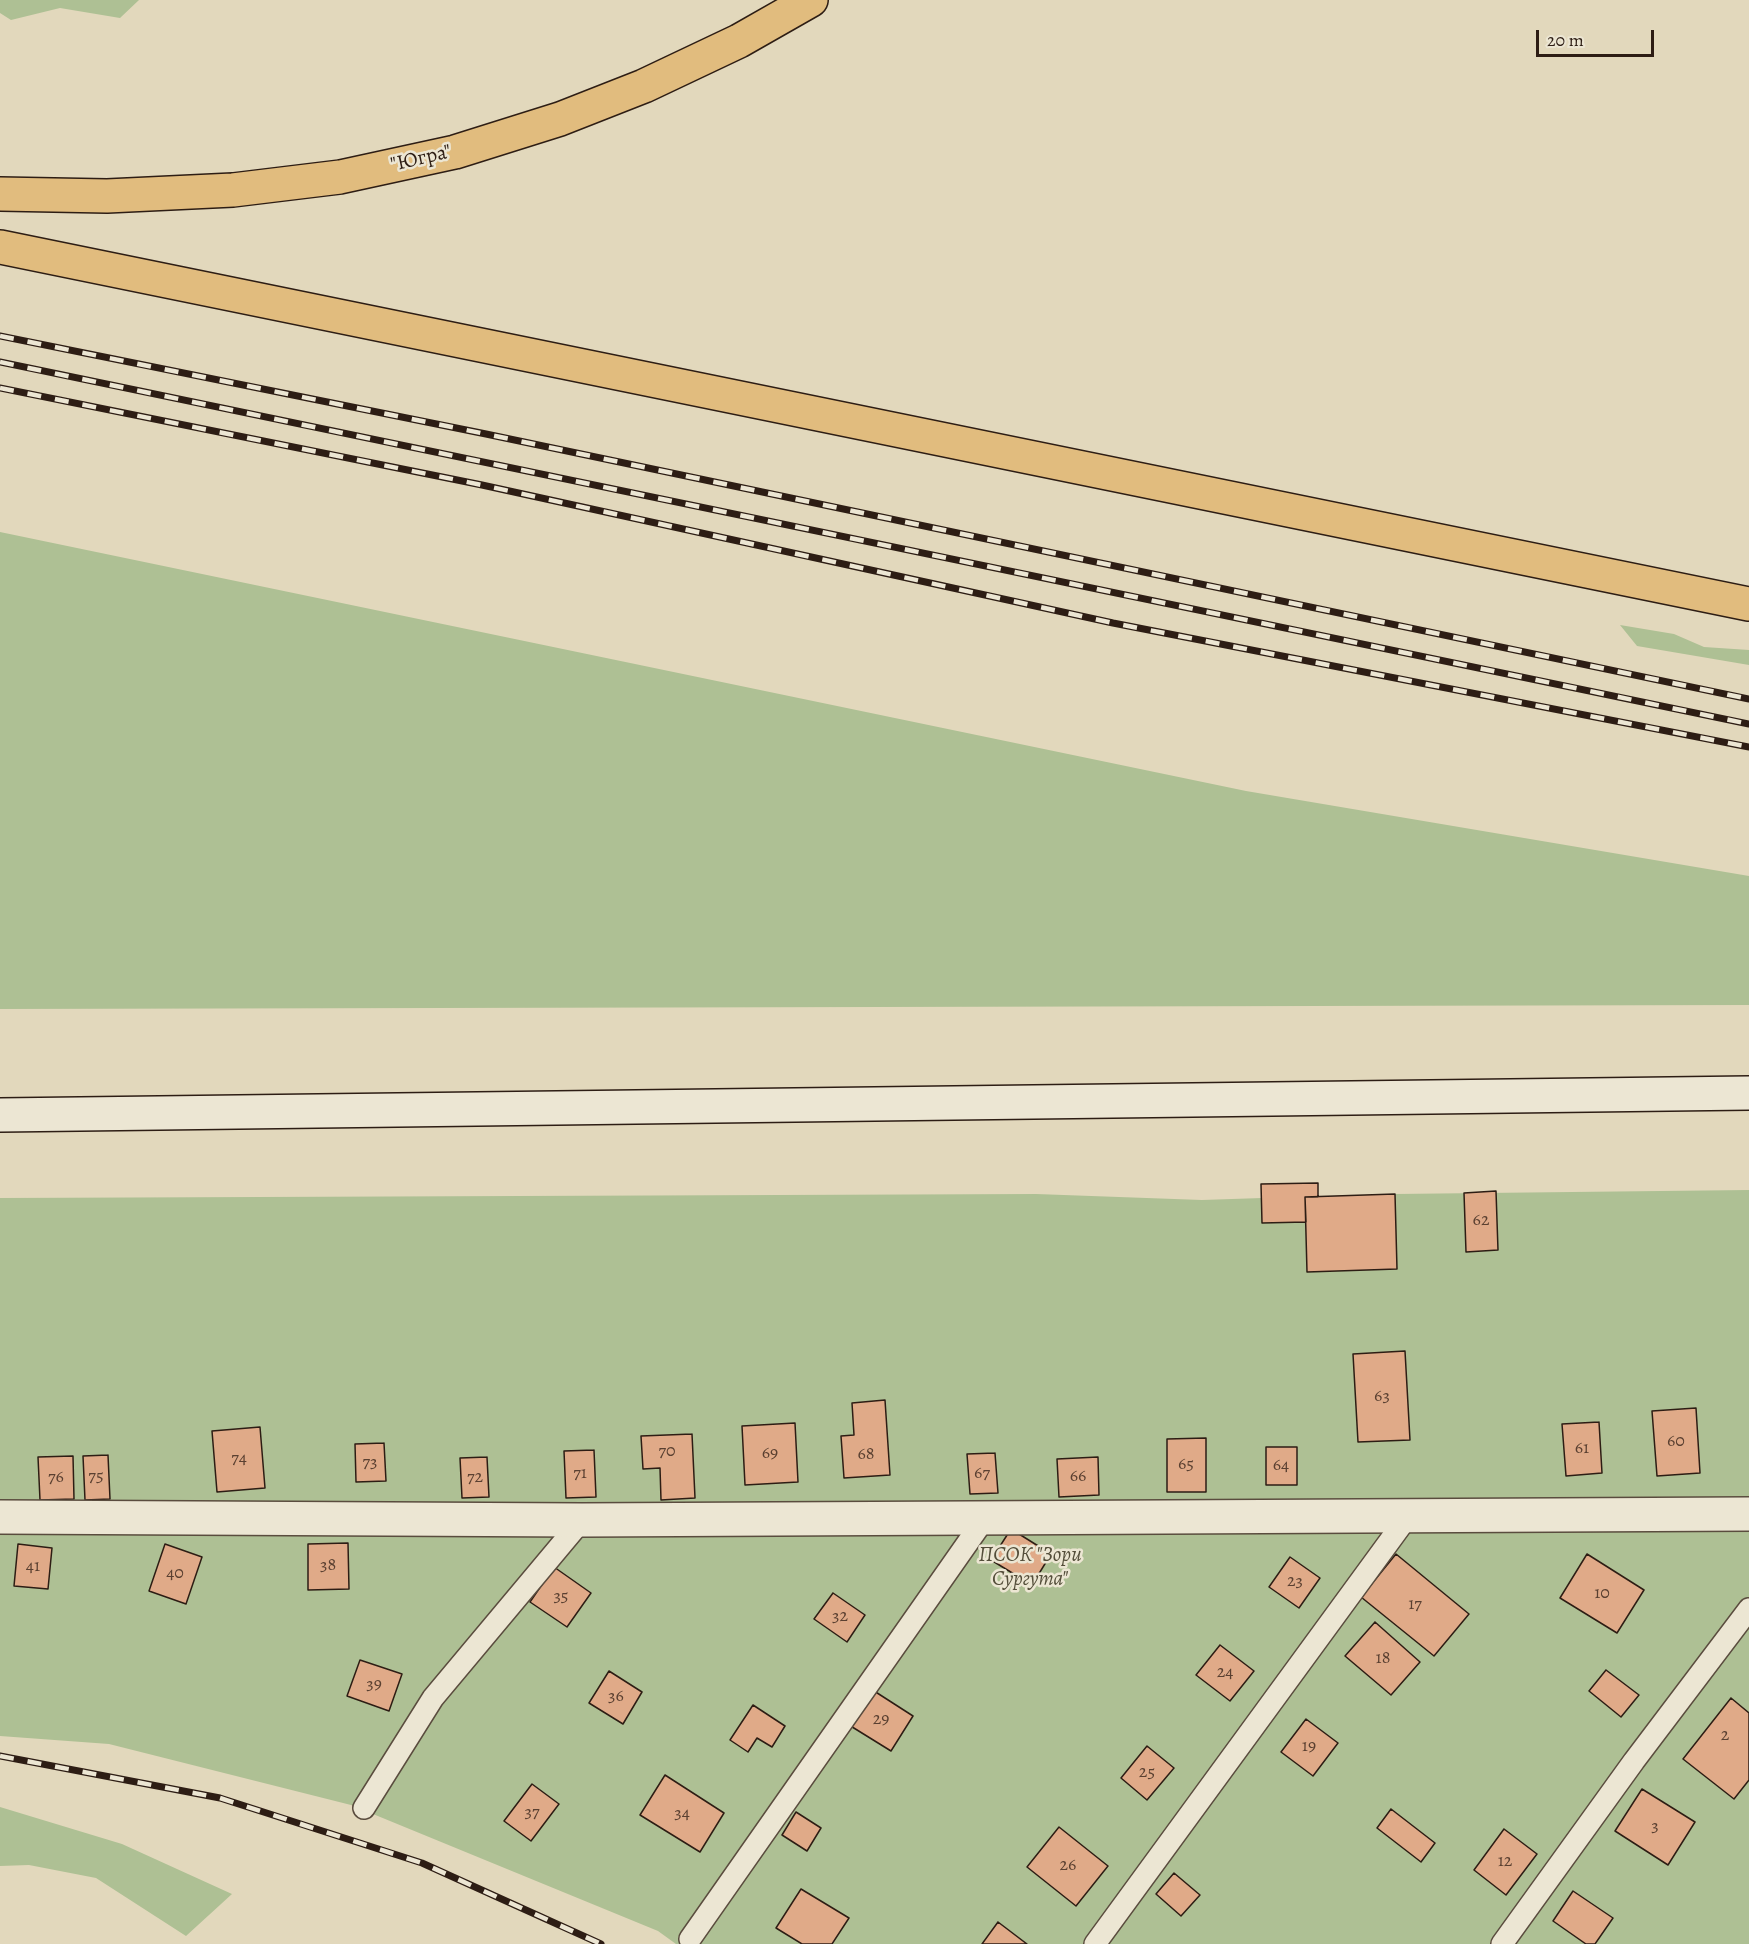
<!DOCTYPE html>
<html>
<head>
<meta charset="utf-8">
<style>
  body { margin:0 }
  #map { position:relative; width:1749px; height:1944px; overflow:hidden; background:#e2d8bc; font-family:Alegreya,serif }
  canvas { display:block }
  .scale { position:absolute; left:1536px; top:30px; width:118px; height:27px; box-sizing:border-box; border:3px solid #2d1d14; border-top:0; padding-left:8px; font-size:18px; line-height:21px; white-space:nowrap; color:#2d1d14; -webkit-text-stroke:4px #ece6d3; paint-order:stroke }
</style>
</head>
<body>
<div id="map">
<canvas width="1749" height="1944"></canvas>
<div class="scale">20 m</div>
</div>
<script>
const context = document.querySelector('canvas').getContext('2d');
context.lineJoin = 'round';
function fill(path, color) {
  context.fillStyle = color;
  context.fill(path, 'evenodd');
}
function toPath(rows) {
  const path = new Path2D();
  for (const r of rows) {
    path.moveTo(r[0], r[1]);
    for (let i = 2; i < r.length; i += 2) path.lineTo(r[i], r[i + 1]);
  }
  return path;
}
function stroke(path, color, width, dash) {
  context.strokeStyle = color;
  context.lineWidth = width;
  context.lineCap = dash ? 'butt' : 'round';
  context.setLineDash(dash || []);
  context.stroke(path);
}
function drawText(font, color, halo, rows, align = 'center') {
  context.font = font + ' Alegreya,serif';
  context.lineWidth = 5;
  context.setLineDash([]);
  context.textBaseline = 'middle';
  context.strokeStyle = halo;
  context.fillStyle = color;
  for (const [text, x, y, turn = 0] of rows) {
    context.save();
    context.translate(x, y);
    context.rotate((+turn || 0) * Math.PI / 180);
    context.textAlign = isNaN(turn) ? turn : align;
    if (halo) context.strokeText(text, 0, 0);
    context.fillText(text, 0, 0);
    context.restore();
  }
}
const green = toPath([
  [0,0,139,0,120,18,60,8,11,20,0,13],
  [0,532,1246,791,1749,876,1749,1005,0,1009],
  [1620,625,1674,634,1704,647,1749,650,1749,665,1637,646],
  [1749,1190,1749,1944,676,1944,658,1931,351,1805,109,1744,0,1736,0,1198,1036,1194,1202,1200,1262,1198,1262,1222,1395,1194],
  [0,1807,122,1844,232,1894,186,1936,96,1878,29,1865,0,1866]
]);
const building = toPath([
  [1318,1183,1318,1197,1305,1197,1306,1222,1262,1223,1261,1184,1318,1183],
  [1496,1191,1498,1250,1466,1252,1464,1193,1496,1191],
  [1395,1194,1397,1269,1307,1272,1305,1197,1395,1194],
  [1405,1351,1410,1440,1358,1442,1353,1354,1405,1351],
  [885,1400,890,1475,844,1478,841,1436,854,1435,852,1403,885,1400],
  [1696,1408,1700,1473,1657,1476,1652,1411,1696,1408],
  [1599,1422,1602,1473,1566,1476,1562,1424,1599,1422],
  [795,1423,798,1482,745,1485,742,1426,795,1423],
  [260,1427,265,1488,217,1492,212,1431,260,1427],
  [692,1434,695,1498,661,1500,660,1468,643,1469,641,1436,692,1434],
  [1206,1438,1206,1492,1167,1492,1167,1439,1206,1438],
  [384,1443,386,1481,356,1482,355,1444,384,1443],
  [1266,1447,1297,1447,1297,1485,1266,1485,1266,1447],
  [594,1450,596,1497,566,1498,564,1451,594,1450],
  [995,1453,998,1493,970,1494,967,1454,995,1453],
  [108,1455,110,1499,85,1500,83,1456,108,1455],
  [73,1456,74,1499,40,1500,38,1457,73,1456],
  [487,1457,489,1497,462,1498,460,1458,487,1457],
  [1098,1457,1099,1495,1059,1497,1057,1459,1098,1457],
  [1011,1529,1051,1554,1032,1585,991,1560,1011,1529],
  [348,1543,349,1589,308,1590,308,1544,348,1543],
  [18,1544,52,1548,48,1589,14,1586,18,1544],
  [165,1544,202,1557,186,1604,149,1591,165,1544],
  [1396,1554,1469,1614,1434,1656,1361,1597,1396,1554],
  [1587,1554,1644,1590,1617,1633,1560,1598,1587,1554],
  [1290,1557,1320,1578,1299,1608,1269,1587,1290,1557],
  [554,1567,591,1593,567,1627,530,1602,554,1567],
  [833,1593,865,1615,847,1642,814,1619,833,1593],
  [1375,1622,1420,1662,1391,1695,1345,1656,1375,1622],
  [1220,1645,1254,1671,1230,1701,1196,1675,1220,1645],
  [360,1660,402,1674,389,1711,347,1696,360,1660],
  [1606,1670,1639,1695,1621,1717,1589,1691,1606,1670],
  [609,1671,642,1692,623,1724,589,1703,609,1671],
  [871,1689,913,1716,891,1751,849,1725,871,1689],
  [1731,1698,1749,1713,1749,1780,1734,1799,1683,1759,1731,1698],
  [753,1705,785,1726,772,1747,757,1738,748,1752,730,1740,753,1705],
  [1306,1719,1338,1743,1313,1776,1281,1752,1306,1719],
  [1147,1746,1174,1768,1147,1800,1121,1778,1147,1746],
  [665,1775,724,1813,700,1852,640,1815,665,1775],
  [532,1784,559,1804,531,1841,504,1821,532,1784],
  [1642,1789,1695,1822,1668,1865,1615,1831,1642,1789],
  [1391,1809,1435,1843,1421,1862,1377,1828,1391,1809],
  [796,1812,821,1828,807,1851,782,1835,796,1812],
  [1059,1827,1108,1866,1076,1906,1027,1867,1059,1827],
  [1504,1829,1537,1854,1506,1895,1474,1870,1504,1829],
  [1174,1873,1200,1895,1181,1916,1156,1894,1174,1873],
  [801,1889,849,1918,832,1944,802,1944,776,1928,801,1889],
  [1573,1891,1613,1918,1595,1944,1586,1944,1553,1921,1573,1891],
  [998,1922,1027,1944,982,1944,998,1922]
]);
const lane = toPath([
  [364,1808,433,1698,582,1520],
  [690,1939,985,1518],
  [1095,1944,1408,1516],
  [1502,1944,1634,1761,1749,1609]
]);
const street = toPath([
  [0,1517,582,1520,1749,1514]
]);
const secondary = toPath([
  [0,1115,1749,1093]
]);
const highway = toPath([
  [0,194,107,196,233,190,340,177,455,152,560,119,644,86,739,41,811,0],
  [0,247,1749,604]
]);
const rail = toPath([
  [0,336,486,434,1749,699],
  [0,362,1749,724],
  [0,388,482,485,1113,623,1749,747],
  [0,1756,220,1798,422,1863,601,1944]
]);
const numberNames = [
  ["62",1481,1221],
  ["63",1382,1397],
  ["60",1676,1442],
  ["61",1582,1449],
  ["70",667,1452],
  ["69",770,1454],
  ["68",866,1455],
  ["74",239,1459],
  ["73",370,1463],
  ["65",1186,1465],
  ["64",1281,1466],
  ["71",580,1474],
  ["67",982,1474],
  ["75",96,1477],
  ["66",1078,1477],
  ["76",56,1478],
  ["72",475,1478],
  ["38",328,1566],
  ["41",33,1567],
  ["40",175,1574],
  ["23",1295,1582],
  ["10",1602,1594],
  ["35",561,1597],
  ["17",1415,1605],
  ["32",840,1617],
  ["18",1383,1659],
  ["24",1225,1673],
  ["39",374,1685],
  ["36",616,1697],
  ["29",881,1720],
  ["2",1725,1736],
  ["19",1309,1747],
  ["25",1147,1773],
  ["37",532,1813],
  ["34",682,1814],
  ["3",1655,1827],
  ["12",1505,1862],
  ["26",1068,1866]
];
const streetNames = [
  ["\"Югра\"",421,159,-13]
];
const parkNames = [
  ["ПСОК \"Зори",1030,1556],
  ["Сургута\"",1030,1580]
];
fill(green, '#aec094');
fill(building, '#e0aa88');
stroke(building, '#2d1d14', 1.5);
stroke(lane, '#5a4c3e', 24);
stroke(street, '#5a4c3e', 36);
stroke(secondary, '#2d1d14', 36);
stroke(highway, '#2d1d14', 36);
stroke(lane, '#ece6d3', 21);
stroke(street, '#ece6d3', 33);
stroke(secondary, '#ece6d3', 33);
stroke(highway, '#e1bc7e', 33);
stroke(rail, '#2d1d14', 7);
stroke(rail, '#ece6d3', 4.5, [14]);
drawText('18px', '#5a4031', null, numberNames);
drawText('21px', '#2d1d14', '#ece6d3', streetNames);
drawText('italic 21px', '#544e3a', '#ece6d3', parkNames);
</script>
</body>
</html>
